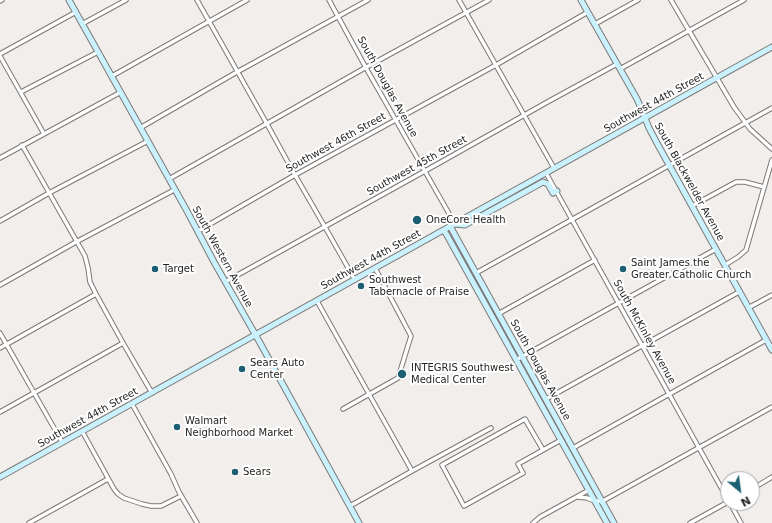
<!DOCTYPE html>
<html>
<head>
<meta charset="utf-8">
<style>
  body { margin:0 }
  #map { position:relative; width:772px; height:523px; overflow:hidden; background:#f2eeec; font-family:"DejaVu Sans",sans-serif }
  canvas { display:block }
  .north { position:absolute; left:720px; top:471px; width:40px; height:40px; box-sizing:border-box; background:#fff; border:1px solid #a8a7a7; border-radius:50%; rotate:151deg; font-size:11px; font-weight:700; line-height:16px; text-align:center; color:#252423 }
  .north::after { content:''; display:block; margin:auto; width:14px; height:18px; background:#1c5f72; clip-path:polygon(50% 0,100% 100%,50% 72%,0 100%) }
</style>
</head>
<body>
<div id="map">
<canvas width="772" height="523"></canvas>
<div class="north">N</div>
</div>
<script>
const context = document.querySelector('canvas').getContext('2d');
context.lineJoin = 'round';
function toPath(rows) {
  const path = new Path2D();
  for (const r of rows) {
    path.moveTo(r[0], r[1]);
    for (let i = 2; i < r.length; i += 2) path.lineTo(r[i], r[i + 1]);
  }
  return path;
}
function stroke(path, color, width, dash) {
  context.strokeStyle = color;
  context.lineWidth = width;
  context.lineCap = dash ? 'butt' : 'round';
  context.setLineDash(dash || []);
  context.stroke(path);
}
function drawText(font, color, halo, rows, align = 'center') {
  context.font = font + ' "DejaVu Sans",sans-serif';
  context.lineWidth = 4;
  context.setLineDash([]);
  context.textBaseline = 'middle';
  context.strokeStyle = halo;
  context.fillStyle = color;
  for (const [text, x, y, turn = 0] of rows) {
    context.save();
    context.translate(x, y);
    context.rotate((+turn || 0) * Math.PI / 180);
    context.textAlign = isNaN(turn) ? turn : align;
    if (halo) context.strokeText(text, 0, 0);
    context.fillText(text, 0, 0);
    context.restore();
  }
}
const street = toPath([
  [197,0,267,124,295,175,325,227,355,280],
  [329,0,366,68,455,224],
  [459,0,554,168],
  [671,0,734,107,750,129,772,149],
  [0,1,2,0],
  [82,24,126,0],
  [595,24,638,0],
  [0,54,76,12],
  [0,56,44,134],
  [620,69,744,0],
  [112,76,247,0],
  [21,92,98,52],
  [140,128,237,72,368,0],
  [22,145,85,256,88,268,90,282,96,294,123,343,152,393],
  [0,158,121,92],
  [546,173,728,500],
  [169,179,363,69,489,0],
  [692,206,736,182,745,182,764,187],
  [0,221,49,193,148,141],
  [198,231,295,175,496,65,588,12],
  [725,265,738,257,746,250,772,160],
  [476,273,772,108],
  [225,282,425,171,551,100,617,64],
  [0,285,76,242,174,190],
  [317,301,412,471,350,506],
  [748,308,772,295],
  [498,314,595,260],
  [0,333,62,442],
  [0,348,96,294],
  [516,360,716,249],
  [546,399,739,292],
  [132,404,171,474,179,492,197,523],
  [343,409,398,378,411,336,375,268],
  [0,412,123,343],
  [82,431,114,489,118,494,124,498,142,504,151,506,161,506,181,496],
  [573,448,766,340],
  [543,450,525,419,442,465,464,506,523,473,518,464,561,440],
  [412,471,491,428],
  [752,489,772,477],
  [578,497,587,498,595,501,602,501],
  [601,502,772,407],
  [730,503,741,523],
  [29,523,108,479],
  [533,523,540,517,589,490],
  [690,523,728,502]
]);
const secondary = toPath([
  [69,0,187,211,214,262,259,341,359,523],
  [581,0,637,99,641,108,649,128,658,145,772,350],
  [455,224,465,225,543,182,548,184,553,193,557,191],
  [450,226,614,523],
  [444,230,607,523],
  [0,477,772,47]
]);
const markers = [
  [417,220,5,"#1c5f72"],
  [155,269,4,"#1c5f72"],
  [623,269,4,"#1c5f72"],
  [361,286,4,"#1c5f72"],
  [242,369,4,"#1c5f72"],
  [402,374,5,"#1c5f72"],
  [177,427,4,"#1c5f72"],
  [235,472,4,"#1c5f72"]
];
const streetNames = [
  ["South Douglas Avenue",387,87,61],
  ["Southwest 44th Street",654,103,-29],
  ["Southwest 46th Street",336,143,-29],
  ["Southwest 45th Street",417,166,-29],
  ["South Blackwelder Avenue",689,182,61],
  ["South Western Avenue",222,257,61],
  ["Southwest 44th Street",371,260,-29],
  ["South McKinley Avenue",644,332,61],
  ["South Douglas Avenue",540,370,61],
  ["Southwest 44th Street",88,418,-29]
];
const poiNames = [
  ["OneCore Health",426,220],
  ["Saint James the",631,263],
  ["Greater Catholic Church",631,275],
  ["Target",163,269],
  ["Southwest",369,280],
  ["Tabernacle of Praise",369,292],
  ["Sears Auto",250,363],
  ["Center",250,375],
  ["INTEGRIS Southwest",411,368],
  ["Medical Center",411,380],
  ["Walmart",185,421],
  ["Neighborhood Market",185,433],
  ["Sears",243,472]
];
stroke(street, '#7c7876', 5.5);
stroke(secondary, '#7c7876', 7);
stroke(street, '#fff', 3.5);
stroke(secondary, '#caf2fe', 5);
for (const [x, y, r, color] of markers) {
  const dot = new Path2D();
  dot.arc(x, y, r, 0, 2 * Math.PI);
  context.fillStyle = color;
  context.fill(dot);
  stroke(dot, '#fff', 1.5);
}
drawText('10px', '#252423', '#fff', streetNames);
drawText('10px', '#252423', '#fff', poiNames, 'left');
</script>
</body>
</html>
